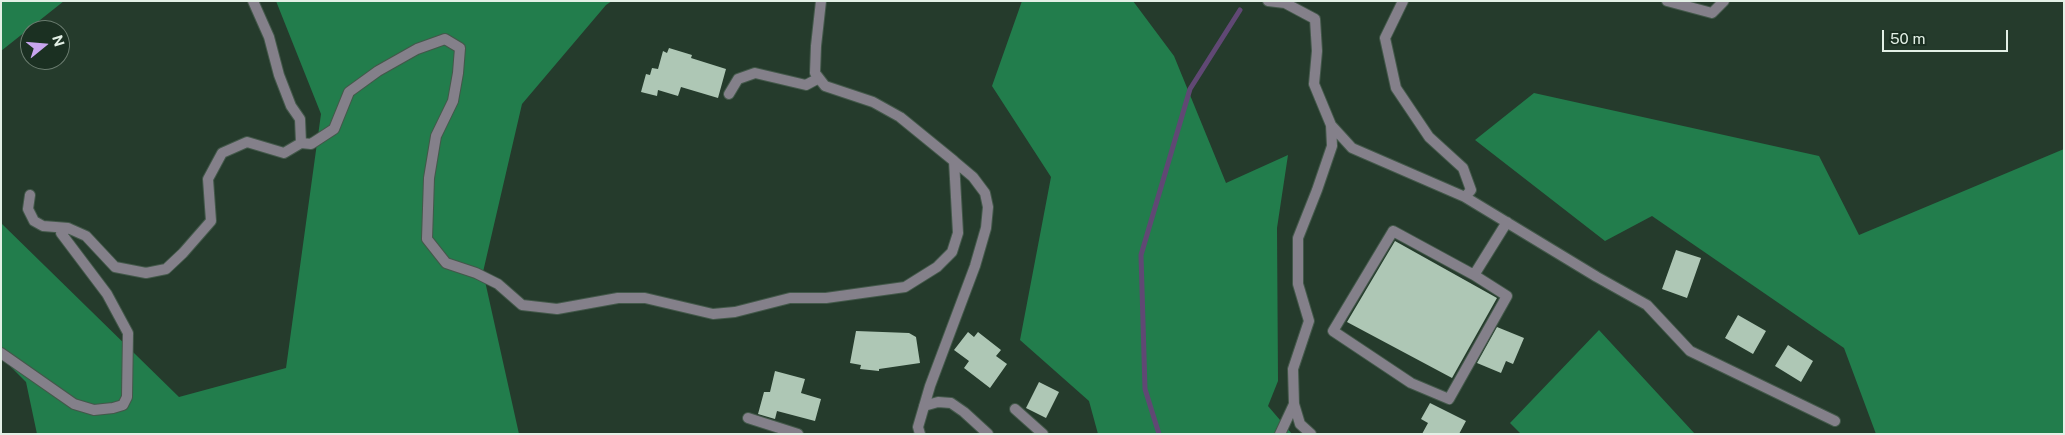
<!DOCTYPE html>
<html>
<head>
<meta charset="utf-8">
<style>
  body { margin:0 }
  #map { position:relative; width:2065px; height:435px; overflow:hidden; background:#253b2c; font-family:"Public Sans",sans-serif }
  canvas { display:block }
  .frame { position:absolute; inset:0; border:2px solid #e3f0e6; pointer-events:none }
  .north { position:absolute; left:20px; top:20px; width:50px; height:50px; box-sizing:border-box; background:#1b3022; border:1px solid #6b7d70; border-radius:50%; rotate:73deg; font-size:14px; font-weight:700; line-height:20px; text-align:center; color:#e3f0e6 }
  .north::after { content:''; display:block; margin:auto; width:18px; height:22px; background:#c8a5ee; clip-path:polygon(50% 0,100% 100%,50% 72%,0 100%) }
  .scale { position:absolute; left:1882px; top:30px; width:126px; height:22px; box-sizing:border-box; border:2px solid #e3f0e6; border-top:0; padding-left:6px; font-size:15px; line-height:18px; white-space:nowrap; color:#e3f0e6; -webkit-text-stroke:4px #1b3022; paint-order:stroke }
</style>
</head>
<body>
<div id="map">
<canvas width="2065" height="435"></canvas>
<div class="frame"></div>
<div class="north">N</div>
<div class="scale">50 m</div>
</div>
<script>
const context = document.querySelector('canvas').getContext('2d');
context.lineJoin = 'round';
function fill(path, color) {
  context.fillStyle = color;
  context.fill(path, 'evenodd');
}
function toPath(rows) {
  const path = new Path2D();
  for (const r of rows) {
    path.moveTo(r[0], r[1]);
    for (let i = 2; i < r.length; i += 2) path.lineTo(r[i], r[i + 1]);
  }
  return path;
}
function stroke(path, color, width, dash) {
  context.strokeStyle = color;
  context.lineWidth = width;
  context.lineCap = dash ? 'butt' : 'round';
  context.setLineDash(dash || []);
  context.stroke(path);
}
const forest = toPath([
  [1,1,64,1,1,51],
  [276,1,612,1,606,5,522,104,483,272,519,434,37,434,26,382,1,357,1,223,179,397,286,368,321,114],
  [1022,1,1133,1,1174,56,1226,183,1288,155,1277,228,1278,381,1268,406,1292,434,1098,434,1089,401,1020,340,1051,177,992,86],
  [1534,93,1819,156,1859,235,2064,149,2064,434,1876,434,1844,348,1652,216,1605,241,1475,140],
  [1599,330,1695,434,1521,434,1510,423]
]);
const stream = toPath([
  [1159,434,1145,389,1141,255,1190,89,1240,10]
]);
const building = toPath([
  [669,48,692,55,691,58,726,69,718,98,681,87,678,96,658,90,657,96,641,92,646,74,650,75,652,68,658,69,663,51,667,53],
  [1395,241,1497,298,1452,378,1347,322],
  [1676,250,1701,258,1687,298,1662,289],
  [1738,315,1766,331,1753,354,1725,338],
  [1497,327,1524,338,1513,364,1506,361,1501,373,1477,363],
  [856,331,909,333,916,337,920,363,879,369,879,371,860,369,861,365,850,363],
  [968,332,974,337,978,332,1001,350,996,356,1007,364,990,388,964,368,969,361,954,350],
  [1788,345,1813,361,1801,382,1775,366],
  [775,371,805,379,801,393,821,399,815,421,777,411,775,419,758,414,764,392,770,392],
  [1039,382,1059,392,1046,418,1026,408],
  [1430,403,1466,421,1459,434,1422,434,1428,423,1421,419]
]);
const street = toPath([
  [1268,1,1285,3,1315,19,1317,51,1314,84,1331,125,1352,148,1465,197,1597,277,1647,305,1690,351,1835,421],
  [1403,1,1385,38,1396,88,1429,137,1463,168,1471,190,1465,197],
  [1667,1,1712,13,1724,1],
  [729,94,738,79,755,73,806,85,819,78],
  [301,143,311,144,334,129,349,92,378,71,417,49,445,39,460,48,458,73,453,101,436,136,429,178,427,239,446,263,476,273,498,284,522,305,557,309,618,298,645,298,713,314,735,312,790,298,826,298,905,287,937,267,952,252,958,233,954,161,900,117,873,102,825,86,815,73,816,46,821,1],
  [30,195,28,209,34,221,43,226,68,228],
  [1393,231,1474,275,1507,296,1449,399,1411,383,1333,331,1393,231],
  [1474,275,1507,222],
  [1,353,74,404,94,410,113,408,123,405,127,397,128,333,107,294,61,233,68,228,86,236,115,267,146,273,166,269,183,253,211,221,208,179,222,153,247,142,284,153,301,143,300,119,291,106,279,75,269,37,253,1],
  [924,406,938,402,951,403,964,412,988,434],
  [1015,409,1043,434],
  [748,418,798,434],
  [920,434,918,427,930,386,975,266,986,228,988,207,985,193,973,177,954,161],
  [1280,434,1294,404],
  [1311,434,1300,424,1294,404,1293,369,1309,321,1298,284,1298,238,1317,190,1332,146,1331,125]
]);
fill(forest, '#227d4c');
stroke(stream, '#604874', 5);
fill(building, '#aec7b5');
stroke(street, '#43584a', 12);
stroke(street, '#84808a', 10);
</script>
</body>
</html>
